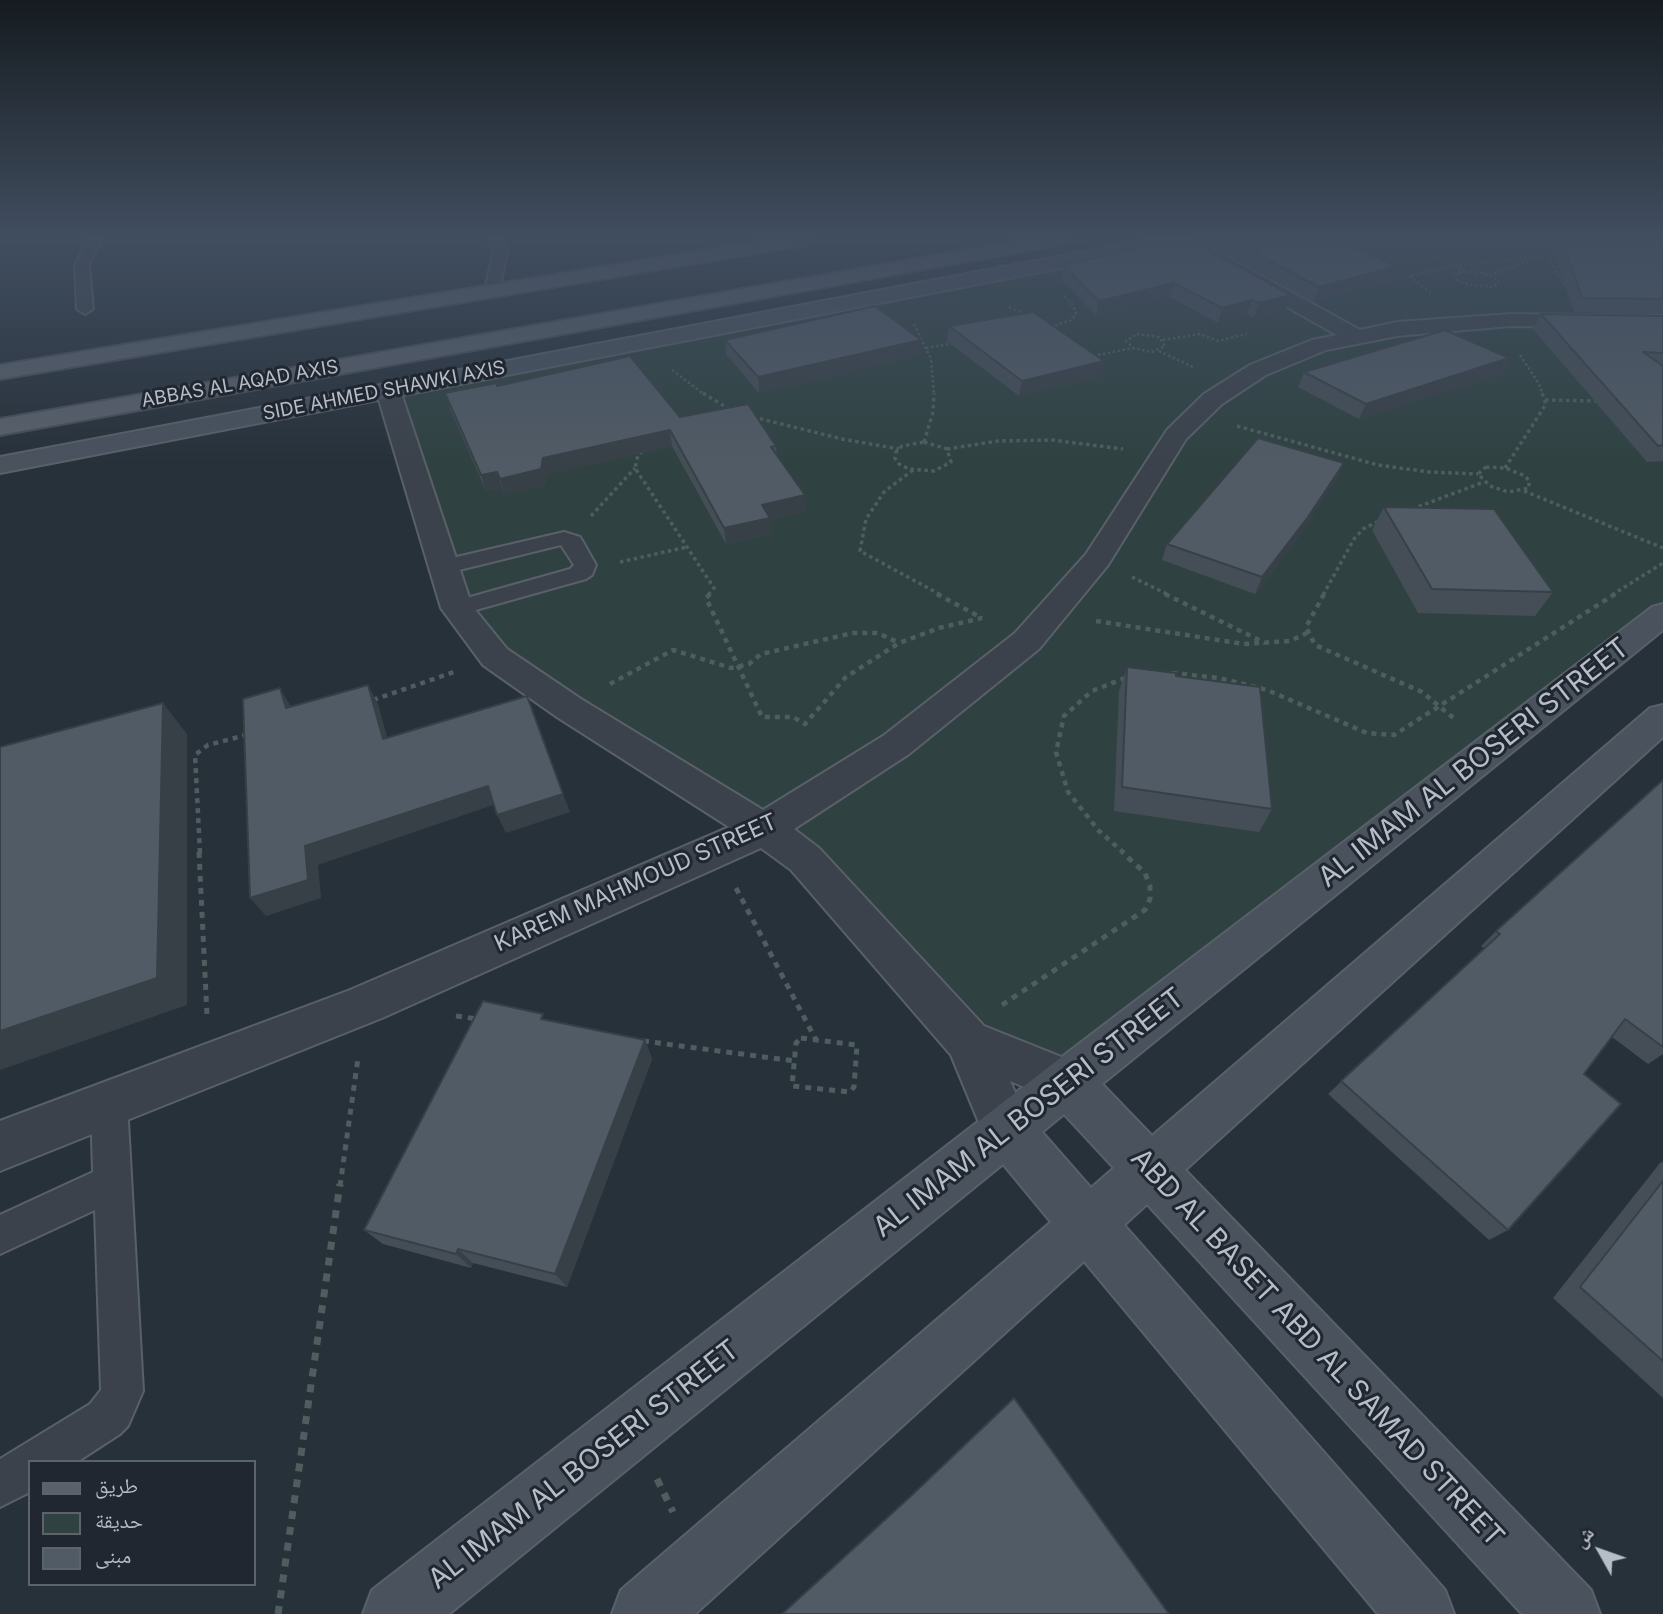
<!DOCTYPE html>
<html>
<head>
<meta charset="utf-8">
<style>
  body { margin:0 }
  #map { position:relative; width:1663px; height:1614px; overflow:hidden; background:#27313a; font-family:Inter,"Noto Naskh Arabic",sans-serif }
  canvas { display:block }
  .legend { position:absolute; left:28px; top:1460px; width:228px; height:126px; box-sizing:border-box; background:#202730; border:2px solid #5c636c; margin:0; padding:9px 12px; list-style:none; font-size:21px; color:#b6bdc6 }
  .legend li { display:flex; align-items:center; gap:14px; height:35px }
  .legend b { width:35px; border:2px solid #5c636c }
  .north { position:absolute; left:1565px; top:1516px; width:70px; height:70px; -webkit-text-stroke:5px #202730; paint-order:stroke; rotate:310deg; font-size:19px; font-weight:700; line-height:28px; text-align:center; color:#b6bdc6 }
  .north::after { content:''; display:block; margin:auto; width:24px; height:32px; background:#b6bdc6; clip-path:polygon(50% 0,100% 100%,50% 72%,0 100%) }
</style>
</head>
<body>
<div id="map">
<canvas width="1663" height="1614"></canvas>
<ul class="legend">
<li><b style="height:9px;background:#59616b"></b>طريق</li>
<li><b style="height:19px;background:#2f4241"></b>حديقة</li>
<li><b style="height:19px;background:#505b65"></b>مبنى</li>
</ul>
<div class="north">ش</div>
</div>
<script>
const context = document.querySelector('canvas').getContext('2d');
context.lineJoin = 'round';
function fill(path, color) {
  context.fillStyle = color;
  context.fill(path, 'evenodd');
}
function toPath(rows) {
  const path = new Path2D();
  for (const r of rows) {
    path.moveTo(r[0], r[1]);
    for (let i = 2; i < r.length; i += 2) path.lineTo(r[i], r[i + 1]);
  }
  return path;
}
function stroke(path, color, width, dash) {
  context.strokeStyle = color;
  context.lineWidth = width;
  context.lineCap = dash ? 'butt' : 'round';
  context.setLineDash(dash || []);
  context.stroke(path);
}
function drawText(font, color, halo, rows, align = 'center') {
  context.font = font + ' Inter,sans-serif';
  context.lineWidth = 6;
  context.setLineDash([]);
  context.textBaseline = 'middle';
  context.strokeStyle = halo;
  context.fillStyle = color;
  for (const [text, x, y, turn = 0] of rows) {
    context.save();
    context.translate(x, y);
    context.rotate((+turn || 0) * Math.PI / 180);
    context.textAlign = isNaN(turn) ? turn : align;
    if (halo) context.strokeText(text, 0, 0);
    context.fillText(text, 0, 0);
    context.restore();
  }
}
const green = toPath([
  [1180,239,1663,239,1663,613,1067,1082,968,1041,823,877,569,708,457,608,388,390]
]);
const pathFar4 = toPath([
  [1400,239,1465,271],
  [1460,272,1482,273,1495,278,1499,283,1492,287,1469,285,1457,280,1456,274,1460,272],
  [1489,275,1538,258],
  [1431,293,1409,276,1453,266,1547,255,1566,287],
  [1009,307,1030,317],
  [914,324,931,359,934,395],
  [1050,327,1072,320,1076,314,1073,305,1063,295],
  [1137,334,1159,337,1165,346,1152,352,1133,348,1126,341,1137,334],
  [1163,340,1200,334,1218,341,1247,334],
  [926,348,955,343],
  [1159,351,1195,368],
  [1520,355,1539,384,1543,395],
  [1093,356,1133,348],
  [672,370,705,395]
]);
const pathFar3 = toPath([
  [703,393,731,410],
  [1545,400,1600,401],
  [753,417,842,439,899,449],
  [1237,426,1378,465,1429,472,1478,474],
  [924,442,933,412,934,393],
  [924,442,947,449,951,462,934,471,909,469,899,464,895,458,896,452,902,446,924,442],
  [947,449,998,441,1052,440,1123,449],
  [642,451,638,455,635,468,714,588,708,595],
  [1486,467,1505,468,1523,475,1529,480,1529,488,1508,492,1490,486,1478,474,1486,467],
  [1505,468,1546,404,1542,393],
  [913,470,884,492,866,519,860,551,941,595],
  [1524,491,1663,548],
  [1412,509,1484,482],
  [591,516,635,468],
  [620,562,687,547],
  [1132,577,1169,595],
  [1323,595,1354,539,1363,529,1381,520],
  [1612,595,1663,563]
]);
const pathFar2 = toPath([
  [710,594,706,598,762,717,793,717,805,724,846,677,899,643,939,628,982,618],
  [937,594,982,618],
  [1165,594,1265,643],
  [1324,594,1306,627,1315,645,1422,692,1457,721],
  [1096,621,1244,644,1290,641,1307,633],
  [1172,673,1219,678,1267,690,1367,733,1394,735,1615,594],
  [610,684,673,650,731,668,749,664,761,654,853,633,878,633,899,643],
  [373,700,454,672],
  [200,853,195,755,208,745,250,734],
  [1124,853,1099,831,1068,792,1056,752,1064,716,1092,691,1125,678]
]);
const pathFar1 = toPath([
  [199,852,207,1015],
  [736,888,816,1040],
  [1002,1005,1145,910,1150,899,1150,886,1145,873,1122,852],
  [456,1016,478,1019],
  [801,1038,857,1045,854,1087,850,1092,792,1086,796,1043,801,1038],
  [643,1041,795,1061],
  [340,1186,358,1058]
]);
const path = toPath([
  [657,1479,673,1512],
  [278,1614,340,1184]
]);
const lane = toPath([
  [88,239,102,239,89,265,93,309,85,314,77,309,75,265,88,239],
  [489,239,503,239,507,252,499,291,492,295,485,291,493,252,489,239],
  [564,532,580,537,583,542,596,565,592,575,586,579,465,613,457,615,449,613,446,608,449,603,570,569,574,565,561,545,443,574,435,572,432,567,435,562,564,532],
  [109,1086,122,1091,127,1103,143,1391,128,1426,120,1434,77,1462,30,1462,30,1492,0,1507,0,1459,90,1404,101,1390,95,1210,0,1254,0,1215,93,1172,91,1103,96,1091,109,1086]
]);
const street = toPath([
  [1171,239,1194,239,1360,330,1397,322,1511,314,1663,316,1663,328,1511,326,1397,336,1326,350,1266,375,1222,404,1186,439,1108,565,1039,649,909,754,794,829,819,848,984,1026,1084,1066,1091,1082,1084,1098,1067,1105,1010,1081,1032,1130,1025,1147,1007,1155,989,1147,951,1055,791,870,761,848,382,1018,0,1171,0,1121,350,990,729,827,557,717,483,665,441,608,376,390,380,385,388,383,396,385,400,390,472,606,507,649,581,699,763,810,883,736,1015,633,1086,554,1167,430,1204,394,1250,365,1312,340,1337,335,1173,243,1171,239]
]);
const secondary = toPath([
  [1151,239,1189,239,1180,245,0,473,0,457,1151,239],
  [1663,604,1663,630,1102,1084,1152,1136,1650,708,1663,705,1663,737,1185,1170,1591,1590,1600,1614,1522,1614,1147,1204,1124,1225,1445,1590,1454,1614,1378,1614,1084,1261,695,1614,612,1614,621,1590,1051,1222,1003,1164,449,1614,363,1614,372,1590,1050,1066,1652,607,1663,604],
  [1064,1114,1114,1168,1091,1188,1042,1132,1064,1114]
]);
const primary = toPath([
  [772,239,815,239,806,245,0,379,0,365,772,239],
  [1028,239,1068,239,1059,245,0,435,0,419,1028,239]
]);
const wall = toPath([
  [1222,239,1335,239,1397,266,1391,280,1313,302,1219,250],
  [1461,239,1663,239,1663,314,1574,312,1554,250],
  [1164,242,1286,309,1254,318,1247,314,1218,323,1170,297,1096,315,1061,279,1063,265],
  [1541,314,1663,316,1663,461,1647,462,1533,329],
  [949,326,1101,376,1019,396,947,341],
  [725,340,921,340,920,355,759,393,726,354],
  [1509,358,1501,374,1359,419,1298,387,1304,372],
  [498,386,680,417,776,446,777,455,805,512,770,519,771,534,726,544,672,446,547,474,545,485,504,495,502,488,486,491,450,409,445,393],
  [1344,463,1336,479,1301,533,1255,594,1162,560,1167,544],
  [1384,507,1553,592,1535,616,1418,613,1372,530],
  [1127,667,1176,676,1272,809,1259,832,1114,811,1119,691],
  [1663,780,1663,1054,1648,1064,1612,1037,1584,1074,1508,1230,1489,1240,1328,1094,1484,948,1481,946,1496,931],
  [545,1019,645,1040,652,1059,567,1287,473,1263,471,1268,383,1244,364,1230],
  [1663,1162,1663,1398,1553,1298,1660,1163]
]);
const shadedWall = toPath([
  [1397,266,1391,280,1313,302,1319,287],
  [1174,283,1170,297,1096,315,1099,301],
  [1291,295,1286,309,1254,318,1259,303],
  [1252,300,1247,314,1218,323,1222,308],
  [921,340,920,355,759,393,758,377],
  [1509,358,1501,374,1359,419,1366,404],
  [1104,361,1101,376,1019,396,1022,381],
  [670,430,672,446,547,474,545,485,504,495,500,479,543,458],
  [1344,463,1336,479,1301,533,1255,594,1262,577],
  [497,472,502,488,486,491,481,475],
  [805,495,805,512,770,519,771,534,726,544,724,528,762,505],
  [368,685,378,704,393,758,383,739],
  [280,688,292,708,286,708],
  [163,703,187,734,187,1005,0,1070,0,1031],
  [488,786,496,804,318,865,321,898,266,916,250,898,305,846],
  [563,794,570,812,506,833,497,815],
  [645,1040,652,1059,567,1287,555,1274],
  [458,1249,473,1263,471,1268,456,1254]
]);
const building = toPath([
  [1228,239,1335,239,1397,266,1319,287,1228,239],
  [1562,239,1663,239,1663,299,1582,298,1562,239],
  [1164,242,1194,242,1291,295,1259,303,1252,300,1222,308,1174,283,1099,301,1063,265,1164,242],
  [875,306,921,340,758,377,725,340,875,306],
  [1033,312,1104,361,1022,381,949,326,1033,312],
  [1541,314,1663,316,1663,353,1643,352,1663,366,1663,445,1658,446,1541,314],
  [1445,330,1509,358,1366,404,1304,372,1445,330],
  [630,356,680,417,748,404,776,446,771,447,805,495,762,505,770,518,724,528,670,430,543,458,541,469,500,479,497,472,481,475,445,393,497,383,497,386,630,356],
  [1258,438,1344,463,1308,517,1262,577,1167,544,1258,438],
  [1384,507,1494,509,1553,592,1432,589,1384,507],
  [1127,667,1176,673,1176,676,1260,687,1272,809,1122,787,1127,667],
  [368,685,383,739,527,696,563,794,497,815,488,786,305,846,308,880,250,898,243,699,280,688,286,708,368,685],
  [163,703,157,978,0,1031,0,747,163,703],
  [1663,780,1663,1047,1625,1019,1584,1074,1621,1104,1508,1230,1341,1081,1500,934,1496,931,1663,780],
  [483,1001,543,1014,541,1019,645,1040,555,1274,458,1249,456,1254,364,1230,483,1001],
  [1663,1181,1663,1361,1580,1287,1663,1181],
  [1014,1398,1169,1614,782,1614,911,1496,1014,1398]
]);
const farStreetnames = [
  ["ABBAS AL AQAD AXIS",240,384,-10],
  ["SIDE AHMED SHAWKI AXIS",384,391,-11]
];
const streetNames = [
  ["KAREM MAHMOUD STREET",636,883,-24]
];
const nearStreetnames = [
  ["AL IMAM AL BOSERI STREET",1474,763,-38],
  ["AL IMAM AL BOSERI STREET",1029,1113,-38],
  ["ABD AL BASET ABD AL SAMAD STREET",1317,1348,47],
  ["AL IMAM AL BOSERI STREET",584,1465,-38]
];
fill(green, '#2f4241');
stroke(lane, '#596069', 4);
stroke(street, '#596069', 4);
stroke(secondary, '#596069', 4);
stroke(primary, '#474e57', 4);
stroke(pathFar4, '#4e5e5f', 2.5, [2.5, 2.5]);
stroke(pathFar3, '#4e5e5f', 3.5, [3.5, 3.5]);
stroke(pathFar2, '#4e5e5f', 4.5, [5, 5]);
stroke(pathFar1, '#4e5e5f', 5, [6, 6]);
stroke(path, '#4e5e5f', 7, [8, 8]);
fill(lane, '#3b424b');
fill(street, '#3b424b');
fill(secondary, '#49525d');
fill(primary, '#59616b');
fill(wall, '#454e57');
fill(shadedWall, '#384047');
fill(building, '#505b65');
stroke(building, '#384047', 2);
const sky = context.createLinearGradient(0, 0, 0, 465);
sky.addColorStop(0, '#151b20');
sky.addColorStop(0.51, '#414e60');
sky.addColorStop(1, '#414e6000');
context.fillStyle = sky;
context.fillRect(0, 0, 1663, 465);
drawText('19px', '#b6bdc6', '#202730', farStreetnames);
drawText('23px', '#b6bdc6', '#202730', streetNames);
drawText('28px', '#b6bdc6', '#202730', nearStreetnames);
</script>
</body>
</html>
